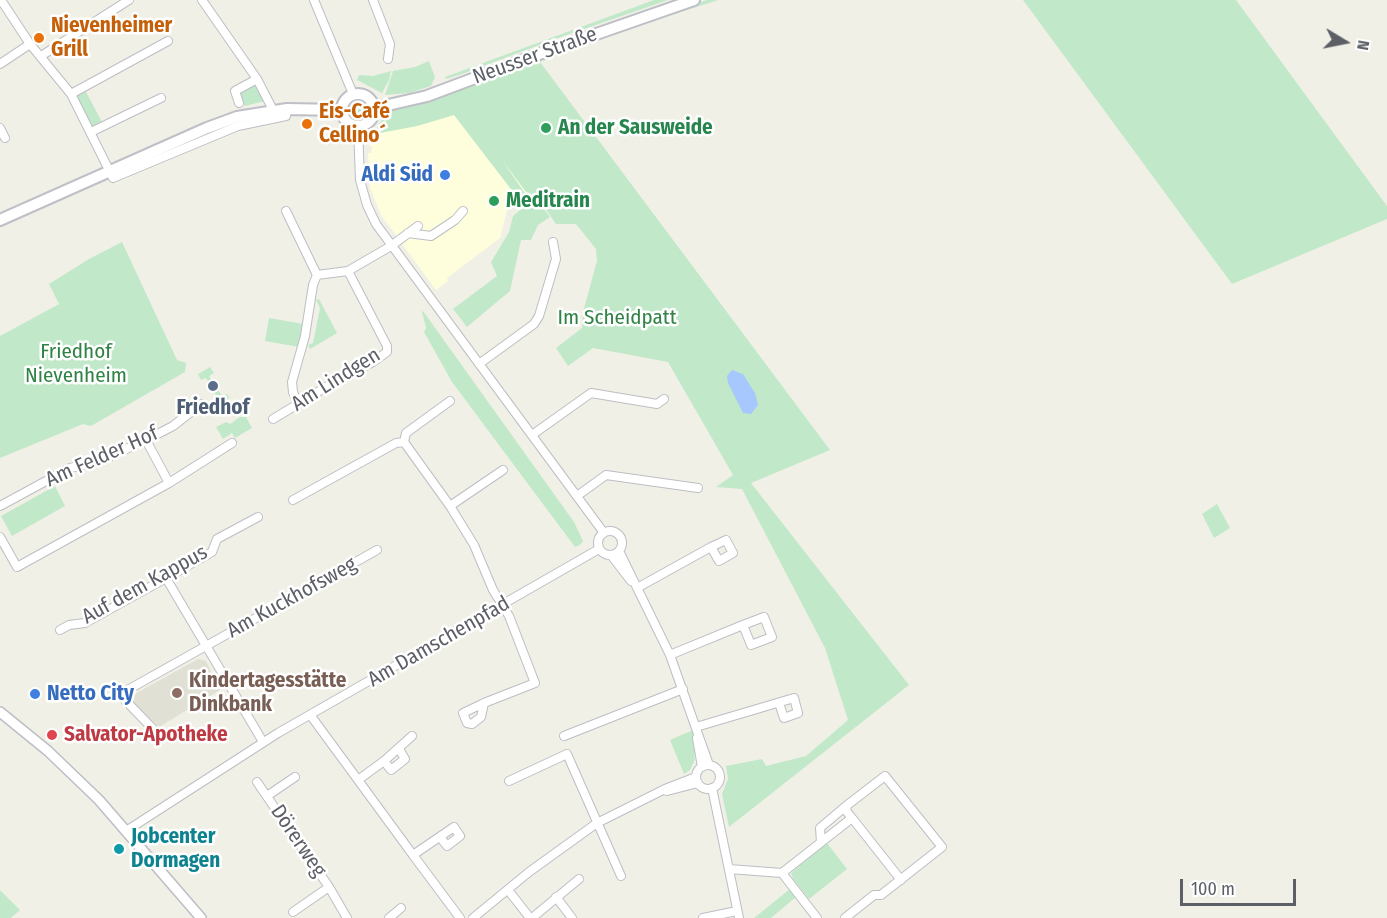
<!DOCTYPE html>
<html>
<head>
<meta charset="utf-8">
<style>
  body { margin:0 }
  #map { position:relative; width:1387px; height:918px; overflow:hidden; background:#f0f0e6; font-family:"Fira Sans Condensed",sans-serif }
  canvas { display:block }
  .north { position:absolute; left:1315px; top:12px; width:60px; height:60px; -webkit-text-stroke:4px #fff; paint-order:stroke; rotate:100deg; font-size:16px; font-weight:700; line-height:24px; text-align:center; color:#5d5f67 }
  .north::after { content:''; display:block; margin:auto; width:21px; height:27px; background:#5d5f67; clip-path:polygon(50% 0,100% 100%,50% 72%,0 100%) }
  .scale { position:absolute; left:1180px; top:879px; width:116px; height:27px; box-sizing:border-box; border:3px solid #5d5f67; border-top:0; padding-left:8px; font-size:18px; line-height:21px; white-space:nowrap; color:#5d5f67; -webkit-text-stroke:4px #fff; paint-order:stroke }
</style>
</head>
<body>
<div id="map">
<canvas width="1387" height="918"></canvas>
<div class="north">N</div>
<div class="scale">100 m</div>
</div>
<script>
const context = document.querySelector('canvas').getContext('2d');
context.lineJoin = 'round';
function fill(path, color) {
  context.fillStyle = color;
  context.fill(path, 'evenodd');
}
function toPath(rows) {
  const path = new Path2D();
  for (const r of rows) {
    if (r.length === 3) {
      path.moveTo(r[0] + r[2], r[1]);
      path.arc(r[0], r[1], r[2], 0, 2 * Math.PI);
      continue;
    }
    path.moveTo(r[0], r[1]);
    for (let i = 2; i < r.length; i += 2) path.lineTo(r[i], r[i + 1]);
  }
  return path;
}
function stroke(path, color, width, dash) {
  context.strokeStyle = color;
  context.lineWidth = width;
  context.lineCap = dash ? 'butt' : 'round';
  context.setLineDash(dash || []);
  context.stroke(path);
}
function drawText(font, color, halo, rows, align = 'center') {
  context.font = font + ' "Fira Sans Condensed",sans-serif';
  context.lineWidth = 5;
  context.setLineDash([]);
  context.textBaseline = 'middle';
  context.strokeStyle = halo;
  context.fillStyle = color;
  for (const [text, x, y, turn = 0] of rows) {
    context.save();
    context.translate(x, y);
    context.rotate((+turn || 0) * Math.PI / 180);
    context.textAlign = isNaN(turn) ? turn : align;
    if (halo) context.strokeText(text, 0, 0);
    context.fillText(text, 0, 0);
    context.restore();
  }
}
const commercial = toPath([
  [465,109,529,195,507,211,500,238,447,278,448,281,436,290,381,215,370,188,368,153,371,153,372,147,369,145,370,139,380,138,379,133,417,126,454,115]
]);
const education = toPath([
  [198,659,206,661,220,690,159,727,134,704,132,700,133,695]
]);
const green = toPath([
  [654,0,668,0,558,38,462,74,446,79,445,77],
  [707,0,718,0,632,28,540,62,830,450,751,483,909,685,729,827,722,794,728,779,726,766,762,759,766,766,806,756,848,720,825,648,742,489,716,487,733,475,668,362,593,348,568,366,556,348,582,328,583,312,597,261,596,249,576,224,556,224,537,196,533,198,536,198,550,217,538,225,531,240,521,240,510,291,467,327,453,309,497,276,491,262,509,232,513,216,532,200,502,160,527,196,520,201,454,115,417,126,380,133,380,138,371,136,388,111,453,92,590,39],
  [1023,0,1236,0,1387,206,1387,219,1232,284],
  [429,61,435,77,431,86,409,93,385,95,393,71,415,67],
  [391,71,389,80,382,93,357,80,359,75,373,76],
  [254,82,265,101,245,106,238,92],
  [84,88,103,124,93,128,75,94],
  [358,110,12],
  [122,242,177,360,186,363,185,372,91,426,83,424,0,458,0,336,59,304,49,284,89,259],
  [319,299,337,333,310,349,308,345,313,343,320,308,316,300],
  [423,311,574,522,583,541,580,545,575,547,452,382,424,332,426,328,422,312],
  [269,318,304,324,299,347,265,341],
  [210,367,214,373,209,376,222,396,227,394,229,397,227,404,223,407,217,406,214,402,218,399,206,378,201,380,198,374],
  [240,417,246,417,252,428,235,438,232,433,223,439,216,427,226,422,230,424],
  [55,486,65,506,12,536,1,516],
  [1217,504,1230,528,1214,538,1202,514],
  [693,730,697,754,694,755,695,759,690,770,684,774,670,740],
  [827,843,847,869,809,899,793,879,791,873],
  [790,889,796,897,771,918,754,918],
  [0,890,20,910,11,918,0,918]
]);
const water = toPath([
  [732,370,743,374,755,393,758,405,751,414,743,413,728,383,727,376]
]);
const minor = toPath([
  [1,0,30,44,71,94,113,178,238,126,286,116,287,109],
  [202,0,257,79,273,110],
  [314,0,353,94],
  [373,0,390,44,388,59],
  [41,56,129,0],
  [0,64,30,44],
  [71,94,168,41],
  [239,103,235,91,257,79],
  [358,127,360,180,367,205,376,224,604,533],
  [0,128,5,138],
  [91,132,161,98],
  [286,211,317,275],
  [408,233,431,236,455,220,463,211],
  [317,275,348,271,391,246,418,226],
  [479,364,534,324,539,316,556,259,553,242],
  [298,403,293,392,292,382,305,336,313,285,317,275],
  [273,419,336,381,373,362,387,352,387,346,348,271],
  [532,435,591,393,657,404,664,399],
  [146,440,169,483],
  [404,442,406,433,450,401],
  [577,496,606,475,698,488],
  [293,500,396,443,404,442,450,506,474,545,493,590,509,616,535,683,484,703,463,713,467,723,472,724,481,717,484,703],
  [0,506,70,468,100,461,146,440,173,426,201,404],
  [450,506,503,470],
  [610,543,12],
  [0,537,17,567,169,483,232,443],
  [619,551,670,655,709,765],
  [611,555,631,581],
  [166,578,263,742],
  [637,588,711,547,719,561,733,553,726,540,711,547],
  [60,630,69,625,85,623,166,578,212,552,217,539,258,517],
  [670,655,677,652,743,625,764,617,772,637,751,645,743,625],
  [311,716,358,780,384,761],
  [696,727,794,698,798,713,784,718,779,703],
  [155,731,124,699,124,692,377,550],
  [564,736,683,689],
  [697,738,702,767],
  [399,749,405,759,391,770,384,761,412,736],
  [708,777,12],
  [358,780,413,855],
  [509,781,567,754,621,876],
  [257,782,329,887,347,918],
  [712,788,739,918],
  [667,791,698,783],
  [267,796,295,777],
  [852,818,901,880],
  [126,831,278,733,599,549],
  [440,837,447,846,460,836,454,827,413,855,460,918],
  [821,842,820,828,846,806],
  [729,869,782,873,852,818,847,812,846,806,885,776,942,847,881,895,874,895,845,918],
  [782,873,817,918],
  [508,890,530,918],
  [556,897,572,918],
  [293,912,329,887],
  [389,918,401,908],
  [473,918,529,872,597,823,665,789,696,777],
  [532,918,579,879],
  [703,918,737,911]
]);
const tertiary = toPath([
  [0,712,48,751,99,800,201,918]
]);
const secondary = toPath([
  [358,110,16],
  [375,108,427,96,539,54,694,0],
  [0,220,207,128,237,117,287,109,342,110]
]);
const markers = [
  [39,38,6,"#e8710a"],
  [307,124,6,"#e8710a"],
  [546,128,6,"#2e9e5b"],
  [445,175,6,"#3f7fe0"],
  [494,201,6,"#2e9e5b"],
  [213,386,6,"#5c6f8a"],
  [177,693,6,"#8d6e63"],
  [35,694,6,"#3f7fe0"],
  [52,735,6,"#e0444e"],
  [119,849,6,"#0f9aa8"]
];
const foodNames = [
  ["Nievenheimer",51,26],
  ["Grill",51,50],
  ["Eis-Café",319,112],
  ["Cellino´",319,136]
];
const streetNames = [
  ["Neusser Straße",535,56,-20],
  ["Am Lindgen",336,380,-32],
  ["Am Felder Hof",102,457,-24],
  ["Auf dem Kappus",145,585,-29],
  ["Am Kuckhofsweg",292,598,-29],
  ["Am Damschenpfad",439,642,-30],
  ["Dörerweg",298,841,56]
];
const leisureNames = [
  ["An der Sausweide",558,128],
  ["Meditrain",506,201]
];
const shopNames = [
  ["Aldi Süd",433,175],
  ["Netto City",47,694,"left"]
];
const parkNames = [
  ["Im Scheidpatt",617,318],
  ["Friedhof",76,352],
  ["Nievenheim",76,376]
];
const serviceNames = [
  ["Friedhof",213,408]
];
const educationNames = [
  ["Kindertagesstätte",189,681],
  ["Dinkbank",189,705]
];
const healthNames = [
  ["Salvator-Apotheke",64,735]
];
const cultureNames = [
  ["Jobcenter",131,837],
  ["Dormagen",131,861]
];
fill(commercial, '#fffedc');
fill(education, '#e0e0d4');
fill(green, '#c1e9c9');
fill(water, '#a7c7ff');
stroke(minor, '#bdbec5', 10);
stroke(tertiary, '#bdbec5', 12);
stroke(secondary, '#bebfc7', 14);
stroke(minor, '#fff', 8);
stroke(tertiary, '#fff', 9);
stroke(secondary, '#fff', 10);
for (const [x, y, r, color] of markers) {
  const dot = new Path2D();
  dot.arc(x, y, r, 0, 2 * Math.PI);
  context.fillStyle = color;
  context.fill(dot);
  stroke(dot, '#fff', 2);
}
drawText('bold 21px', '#c56008', '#fff', foodNames, 'left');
drawText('21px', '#5d5f67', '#fff', streetNames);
drawText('bold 21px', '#27864d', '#fff', leisureNames, 'left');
drawText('bold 21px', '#366cbe', '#fff', shopNames, 'right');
drawText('21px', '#308245', '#fff', parkNames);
drawText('bold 21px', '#4e5e75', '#fff', serviceNames);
drawText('bold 21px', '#785e54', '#fff', educationNames, 'left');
drawText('bold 21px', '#be3a42', '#fff', healthNames, 'left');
drawText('bold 21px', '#0d838f', '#fff', cultureNames, 'left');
</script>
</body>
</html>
